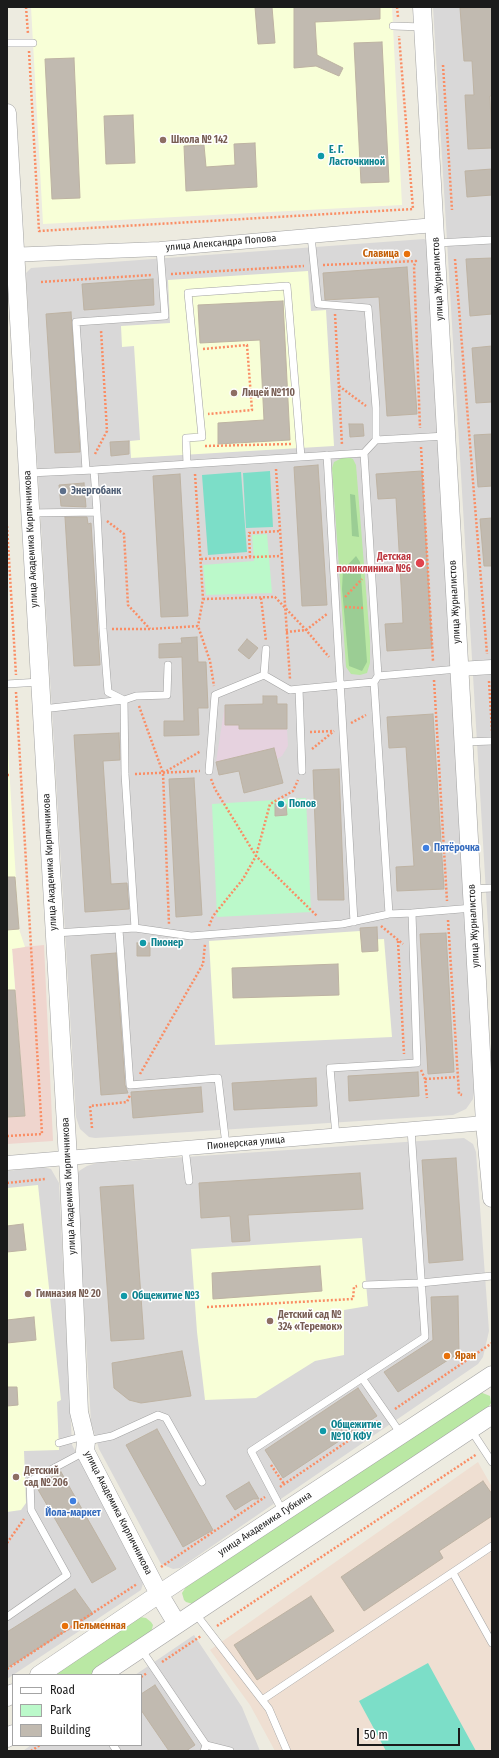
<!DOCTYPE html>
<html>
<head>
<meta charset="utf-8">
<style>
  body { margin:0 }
  #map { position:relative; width:499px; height:1758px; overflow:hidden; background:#edebe0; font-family:"Fira Sans Condensed",sans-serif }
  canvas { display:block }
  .frame { position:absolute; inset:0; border:8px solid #1b1b1b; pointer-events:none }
  .legend { position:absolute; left:12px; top:1674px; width:130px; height:72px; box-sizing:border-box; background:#fff; border:1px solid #a4a4a4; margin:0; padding:5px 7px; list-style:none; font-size:12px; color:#1b1b1b }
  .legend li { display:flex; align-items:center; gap:8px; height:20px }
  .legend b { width:20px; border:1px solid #a4a4a4 }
  .scale { position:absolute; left:357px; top:1728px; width:103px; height:18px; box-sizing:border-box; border:2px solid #1b1b1b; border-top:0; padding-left:5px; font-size:12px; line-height:14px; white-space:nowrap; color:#1b1b1b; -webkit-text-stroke:3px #fff; paint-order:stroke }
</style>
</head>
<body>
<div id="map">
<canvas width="499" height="1758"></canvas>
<div class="frame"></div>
<ul class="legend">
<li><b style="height:5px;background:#fff"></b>Road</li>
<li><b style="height:11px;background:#bbf9ca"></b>Park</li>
<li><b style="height:11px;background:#c1bab0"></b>Building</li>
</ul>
<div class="scale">50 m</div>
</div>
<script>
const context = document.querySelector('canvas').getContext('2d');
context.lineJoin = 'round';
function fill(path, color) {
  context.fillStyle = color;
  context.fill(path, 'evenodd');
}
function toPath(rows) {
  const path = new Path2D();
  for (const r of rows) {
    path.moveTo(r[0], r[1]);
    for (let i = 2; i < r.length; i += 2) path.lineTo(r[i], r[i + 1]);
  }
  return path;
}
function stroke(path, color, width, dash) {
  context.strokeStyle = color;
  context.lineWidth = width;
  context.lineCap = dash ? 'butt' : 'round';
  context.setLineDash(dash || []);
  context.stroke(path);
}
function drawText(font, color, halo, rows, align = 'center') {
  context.font = font + ' "Fira Sans Condensed",sans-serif';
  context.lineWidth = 3;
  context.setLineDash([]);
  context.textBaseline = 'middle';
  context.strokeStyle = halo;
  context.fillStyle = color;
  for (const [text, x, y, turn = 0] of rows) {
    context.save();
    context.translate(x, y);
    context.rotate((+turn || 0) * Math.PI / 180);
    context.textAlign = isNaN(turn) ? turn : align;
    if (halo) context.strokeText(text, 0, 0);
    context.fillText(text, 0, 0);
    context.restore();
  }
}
const residential = toPath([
  [433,7,492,7,492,993],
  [424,239,428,241,474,1092,473,1099,466,1109,453,1115,95,1138,89,1137,80,1129,76,1117,26,273,31,268],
  [464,1138,473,1144,476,1152,489,1331,483,1357,478,1364,180,1568,173,1569,161,1564,99,1449,91,1422,76,1178,79,1171,87,1166,97,1163],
  [43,1167,51,1169,59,1183,72,1445,144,1573,144,1580,141,1590,7,1679,7,1171],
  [194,1635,242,1707,260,1751,23,1751,31,1745,141,1745,141,1675,135,1675]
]);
const commercial = toPath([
  [44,945,53,1141,7,1144,7,1117,25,1115,12,948]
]);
const industrial = toPath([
  [263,696,277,696,277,704,287,729,288,746,282,756,277,759,274,748,216,762,225,705,263,704]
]);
const education = toPath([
  [31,7,392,7,402,205,43,224],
  [308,271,311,311,326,310,334,446,131,458,130,441,140,440,134,346,122,347,121,326,170,323,168,280],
  [7,733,19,929,25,947,12,949,25,1116,7,1117],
  [360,931,361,940,384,939,392,1037,215,1045,209,941],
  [38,1185,61,1400,57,1402,59,1450,24,1451,26,1503,21,1510,7,1512,7,1188],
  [362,1238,368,1306,344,1310,344,1355,315,1361,256,1398,205,1400,197,1332,191,1249]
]);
const military = toPath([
  [478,1462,492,1487,492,1751,275,1751,250,1705,210,1650]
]);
const grass = toPath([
  [346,456,353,459,356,465,370,640,370,663,367,673,360,675,351,674,346,667,332,468,334,462],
  [480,1392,490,1396,491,1403,487,1409,193,1604,186,1602,184,1600,182,1593,186,1587],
  [140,1617,146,1618,151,1622,153,1625,151,1633,91,1675,53,1675]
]);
const forest = toPath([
  [350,494,355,495,359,537,352,536],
  [356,556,360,562,367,662,362,671,349,666,342,589,343,570]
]);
const park = toPath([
  [267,534,272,593,206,595,203,565,254,561,252,535],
  [306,798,311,912,217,917,212,804]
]);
const pitch = toPath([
  [270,471,273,527,246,528,243,473],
  [241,472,247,552,208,555,202,475],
  [428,1663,476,1751,386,1751,359,1701]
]);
const building = toPath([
  [255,7,272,7,275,43,258,44,255,7],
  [294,7,380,7,380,19,315,22,317,55,343,68,339,76,316,66,294,68,294,7],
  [492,7,492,96,490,96,492,148,468,149,465,95,474,95,472,61,464,61,460,8,492,7],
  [382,42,389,182,361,183,354,43,382,42],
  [74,58,80,198,52,199,45,59,74,58],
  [133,115,135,163,106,164,104,116,133,115],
  [255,143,257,187,186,191,184,146,204,145,206,167,235,165,234,144,255,143],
  [492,169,492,195,467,197,465,171,492,169],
  [492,258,492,314,470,316,466,259,492,258],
  [407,267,417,414,387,416,379,297,325,300,323,273,407,267],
  [153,279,154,305,84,310,82,284,153,279],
  [283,301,290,440,218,444,218,423,264,420,260,340,200,343,198,305,283,301],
  [71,312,80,452,55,453,46,314,71,312],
  [492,346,492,402,476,403,472,348,492,346],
  [349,424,363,424,364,436,350,437,349,424],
  [492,434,492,486,478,487,474,435,492,434],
  [129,441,129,454,111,456,110,442,129,441],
  [318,465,327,605,302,606,294,467,318,465],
  [422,471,432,648,387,651,385,624,403,623,402,601,396,498,378,499,376,474,422,471],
  [180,474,188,616,161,617,153,476,180,474],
  [84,483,86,507,61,506,59,485,84,483],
  [65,517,87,517,88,524,91,523,100,665,74,666,65,517],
  [492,518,492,566,484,566,480,519,492,518],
  [197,637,198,662,206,662,208,708,198,708,199,735,164,736,164,721,184,721,182,657,159,658,159,644,182,643,181,638,197,637],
  [247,639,258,648,249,659,238,650,247,639],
  [263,696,277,696,277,704,287,704,287,729,239,729,239,725,225,725,225,705,263,704,263,696],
  [433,714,444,889,397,891,396,867,414,866,406,747,389,748,387,717,433,714],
  [119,733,120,760,103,761,111,884,127,883,129,909,85,912,74,735,119,733],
  [274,748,283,783,244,793,239,771,219,775,216,762,274,748],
  [339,769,344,900,318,900,313,770,339,769],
  [194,778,202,915,176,917,169,779,194,778],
  [275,804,286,804,287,815,275,816,275,804],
  [7,877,15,877,19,929,7,930,7,877],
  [377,927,378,951,362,952,360,928,377,927],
  [446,933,454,1072,428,1074,420,934,446,933],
  [137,943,150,943,150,956,137,956,137,943],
  [116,953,125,1085,128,1093,101,1095,91,955,116,953],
  [338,964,339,995,233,998,232,968,338,964],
  [7,990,15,990,25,1116,7,1117,7,990],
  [418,1072,419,1096,349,1101,348,1076,418,1072],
  [316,1078,317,1106,234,1110,232,1083,316,1078],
  [201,1087,203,1112,133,1118,131,1092,201,1087],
  [456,1158,463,1260,429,1263,422,1160,456,1158],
  [360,1173,363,1209,248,1215,250,1241,232,1242,230,1216,201,1218,199,1183,360,1173],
  [133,1185,144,1339,111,1341,100,1187,133,1185],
  [23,1224,26,1250,7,1252,7,1226,23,1224],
  [320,1266,322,1291,213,1299,212,1273,320,1266],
  [458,1296,459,1353,398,1392,384,1372,433,1340,431,1297,458,1296],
  [34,1317,36,1340,7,1343,7,1320,34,1317],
  [182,1351,191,1396,141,1403,129,1400,114,1388,112,1363,182,1351],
  [7,1387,17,1387,18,1405,7,1406,7,1387],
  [358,1388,377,1416,283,1478,265,1450,358,1388],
  [157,1429,213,1530,183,1547,126,1445,157,1429],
  [61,1472,116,1569,92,1583,36,1486,61,1472],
  [483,1481,492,1494,492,1516,439,1551,443,1558,364,1611,341,1577,483,1481],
  [249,1482,259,1499,253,1499,235,1510,226,1496,249,1482],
  [75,1589,93,1614,7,1668,7,1632,75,1589],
  [311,1596,334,1631,257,1680,234,1645,311,1596],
  [155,1685,195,1745,186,1751,169,1751,141,1710,141,1694,155,1685]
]);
const path = toPath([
  [26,7,28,34],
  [397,7,398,17],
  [29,51,39,231,413,209,399,36],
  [443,65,452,210],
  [455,259,487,654],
  [323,265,416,261,414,266,420,428],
  [171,274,304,266],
  [41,282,152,275],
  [335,314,342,445],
  [203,349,247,345,252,410,208,414],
  [339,386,366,406],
  [205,446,291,444],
  [421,447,433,661],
  [95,454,107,431,101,330],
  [276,469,290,679],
  [195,474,203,599,198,626],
  [107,521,124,534,128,605,150,629],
  [7,526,16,675],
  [250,557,249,533,280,531],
  [201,559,281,556],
  [345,597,362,579],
  [261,598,266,641],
  [203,599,275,597,306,630,329,657],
  [345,607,364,608],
  [112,629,150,629,198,626,210,661,214,686],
  [286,632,306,630,327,614],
  [434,680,447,901],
  [489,681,492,731],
  [139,706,163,773,169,924],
  [351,723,366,715],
  [310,732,333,731],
  [312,749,334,731],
  [163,773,201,751],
  [135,774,200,771],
  [7,775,10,775],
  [211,779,215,789,256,856,317,916],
  [448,920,459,1094,462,1095],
  [209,926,213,916,243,879,256,856,270,804,293,791,298,780],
  [381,926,403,944],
  [398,941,404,1054],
  [421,1070,425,1079,427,1098],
  [140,1074,203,964,205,944],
  [425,1079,458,1077],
  [92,1128,90,1106,127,1102,130,1095],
  [7,1136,42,1134,16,692],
  [7,1183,45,1179],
  [207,1307,353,1299,354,1287,357,1286],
  [395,1409,492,1343],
  [271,1465,284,1484],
  [280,1487,379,1420],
  [7,1543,24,1519],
  [161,1567,265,1497],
  [217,1626,477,1454],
  [162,1662,201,1636],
  [7,1669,137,1584],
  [141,1677,147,1673],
  [31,1751,40,1745]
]);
const service = toPath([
  [393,26,423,27],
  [7,43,33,43],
  [311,236,318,304,368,308,376,408,376,440],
  [437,243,492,240],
  [364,453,378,676,458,669],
  [327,455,354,922],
  [187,464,186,438,202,437,188,293,287,286,301,457],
  [86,470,76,322,165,316,160,249],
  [94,470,364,453,376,440,446,436],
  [29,473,94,470,97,512],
  [30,513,97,512,103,629,108,692,124,700,136,696,167,695,168,665],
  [264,675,266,649],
  [378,676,374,682,389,914],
  [7,684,40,682],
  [42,709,124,700,125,774,135,928,55,933],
  [464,742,492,741],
  [209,771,215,695,264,675,290,690,299,689],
  [302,771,299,689,374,682],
  [472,889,492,888],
  [135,928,191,936,342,924,389,914,412,913],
  [119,930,130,1085,218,1078,226,1145],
  [336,1136,330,1068,417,1063,412,913,473,908],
  [185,1148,189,1181],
  [366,1285,420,1283,492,1276],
  [362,1378,401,1434],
  [471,1430,492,1462],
  [87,1441,112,1436,158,1415,166,1418,202,1482],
  [59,1443,84,1436],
  [283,1512,251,1451,425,1337,411,1129],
  [453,1573,492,1643],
  [195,1613,269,1709,287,1751],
  [7,1617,67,1575,31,1510,30,1481,84,1452],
  [141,1649,206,1745,204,1751],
  [262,1700,492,1546],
  [113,1745,117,1751],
  [206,1745,230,1751]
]);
const minor = toPath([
  [7,255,160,249,435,225],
  [459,669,492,667],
  [7,1163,485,1123]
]);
const tertiary = toPath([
  [422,7,485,1123,492,1198],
  [7,113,69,1176,79,1412,86,1441,85,1451,159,1594,177,1624],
  [39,1675,159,1594,492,1375],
  [101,1675,492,1415],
  [7,1697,13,1693],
  [7,1738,13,1734]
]);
const markers = [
  [163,140,4,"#8d6e63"],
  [321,156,4,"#0f9aa8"],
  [407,254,4,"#e8710a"],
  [234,393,4,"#8d6e63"],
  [63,491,4,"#5c6f8a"],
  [420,563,5,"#e0444e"],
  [281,804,4,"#0f9aa8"],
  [426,848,4,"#3f7fe0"],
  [143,943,4,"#0f9aa8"],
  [28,1294,4,"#8d6e63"],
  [124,1296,4,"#0f9aa8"],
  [270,1321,4,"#8d6e63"],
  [447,1356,4,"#e8710a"],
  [323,1431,4,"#0f9aa8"],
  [16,1477,4,"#8d6e63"],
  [73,1501,4,"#3f7fe0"],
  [65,1626,4,"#e8710a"]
];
const educationNames = [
  ["Школа № 142",171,140],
  ["Лицей №110",242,393],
  ["Гимназия № 20",36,1294],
  ["Детский сад №",278,1315],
  ["324 «Теремок»",278,1327],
  ["Детский",24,1471],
  ["сад № 206",24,1483]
];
const cultureNames = [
  ["Е. Г.",329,150],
  ["Ласточкиной",329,162],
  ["Попов",289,804],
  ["Пионер",151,943],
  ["Общежитие №3",132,1296],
  ["Общежитие",331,1425],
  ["№10 КФУ",331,1437]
];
const streetNames = [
  ["улица Александра Попова",221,243,-5],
  ["улица Журналистов",438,279,-93],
  ["улица Академика Кирпичникова",31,539,-93],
  ["улица Журналистов",455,602,-93],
  ["улица Академика Кирпичникова",50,862,-93],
  ["улица Журналистов",474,926,-93],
  ["Пионерская улица",246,1143,-5],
  ["улица Академика Кирпичникова",69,1186,-93],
  ["улица Академика Кирпичникова",118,1513,63],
  ["улица Академика Губкина",265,1524,-33]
];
const foodNames = [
  ["Славица",399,254,"right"],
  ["Яран",455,1356],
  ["Пельменная",73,1626]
];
const serviceNames = [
  ["Энергобанк",71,491]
];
const healthNames = [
  ["Детская",411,557],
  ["поликлиника №6",411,569]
];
const shopNames = [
  ["Пятёрочка",434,848],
  ["Йола-маркет",73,1513,"center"]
];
fill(residential, '#d9d8d8');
fill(commercial, '#efd5ce');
fill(industrial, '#e6d2df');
fill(education, '#f8ffd7');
fill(military, '#efdfd2');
fill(grass, '#bae8a4');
fill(forest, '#9bcd94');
fill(park, '#bbf9ca');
fill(pitch, '#7cdec8');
fill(building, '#c1bab0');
stroke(building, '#beb3a3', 1);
stroke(service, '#a2a2a2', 8);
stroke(minor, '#a2a2a2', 15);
stroke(tertiary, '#a2a2a2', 19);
stroke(path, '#fa8d64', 2.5, [2, 2]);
stroke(service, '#fff', 7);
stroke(minor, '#fff', 14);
stroke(tertiary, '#fff', 18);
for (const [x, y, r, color] of markers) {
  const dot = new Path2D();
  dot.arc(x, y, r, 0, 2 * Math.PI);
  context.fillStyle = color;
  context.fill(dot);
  stroke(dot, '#fff', 1.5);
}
drawText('bold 10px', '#785e54', '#fff', educationNames, 'left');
drawText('bold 10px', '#0d838f', '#fff', cultureNames, 'left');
drawText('10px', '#1b1b1b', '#fff', streetNames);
drawText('bold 10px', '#c56008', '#fff', foodNames, 'left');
drawText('bold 10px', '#4e5e75', '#fff', serviceNames, 'left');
drawText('bold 10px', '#be3a42', '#fff', healthNames, 'right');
drawText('bold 10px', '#366cbe', '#fff', shopNames, 'left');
</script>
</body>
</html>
